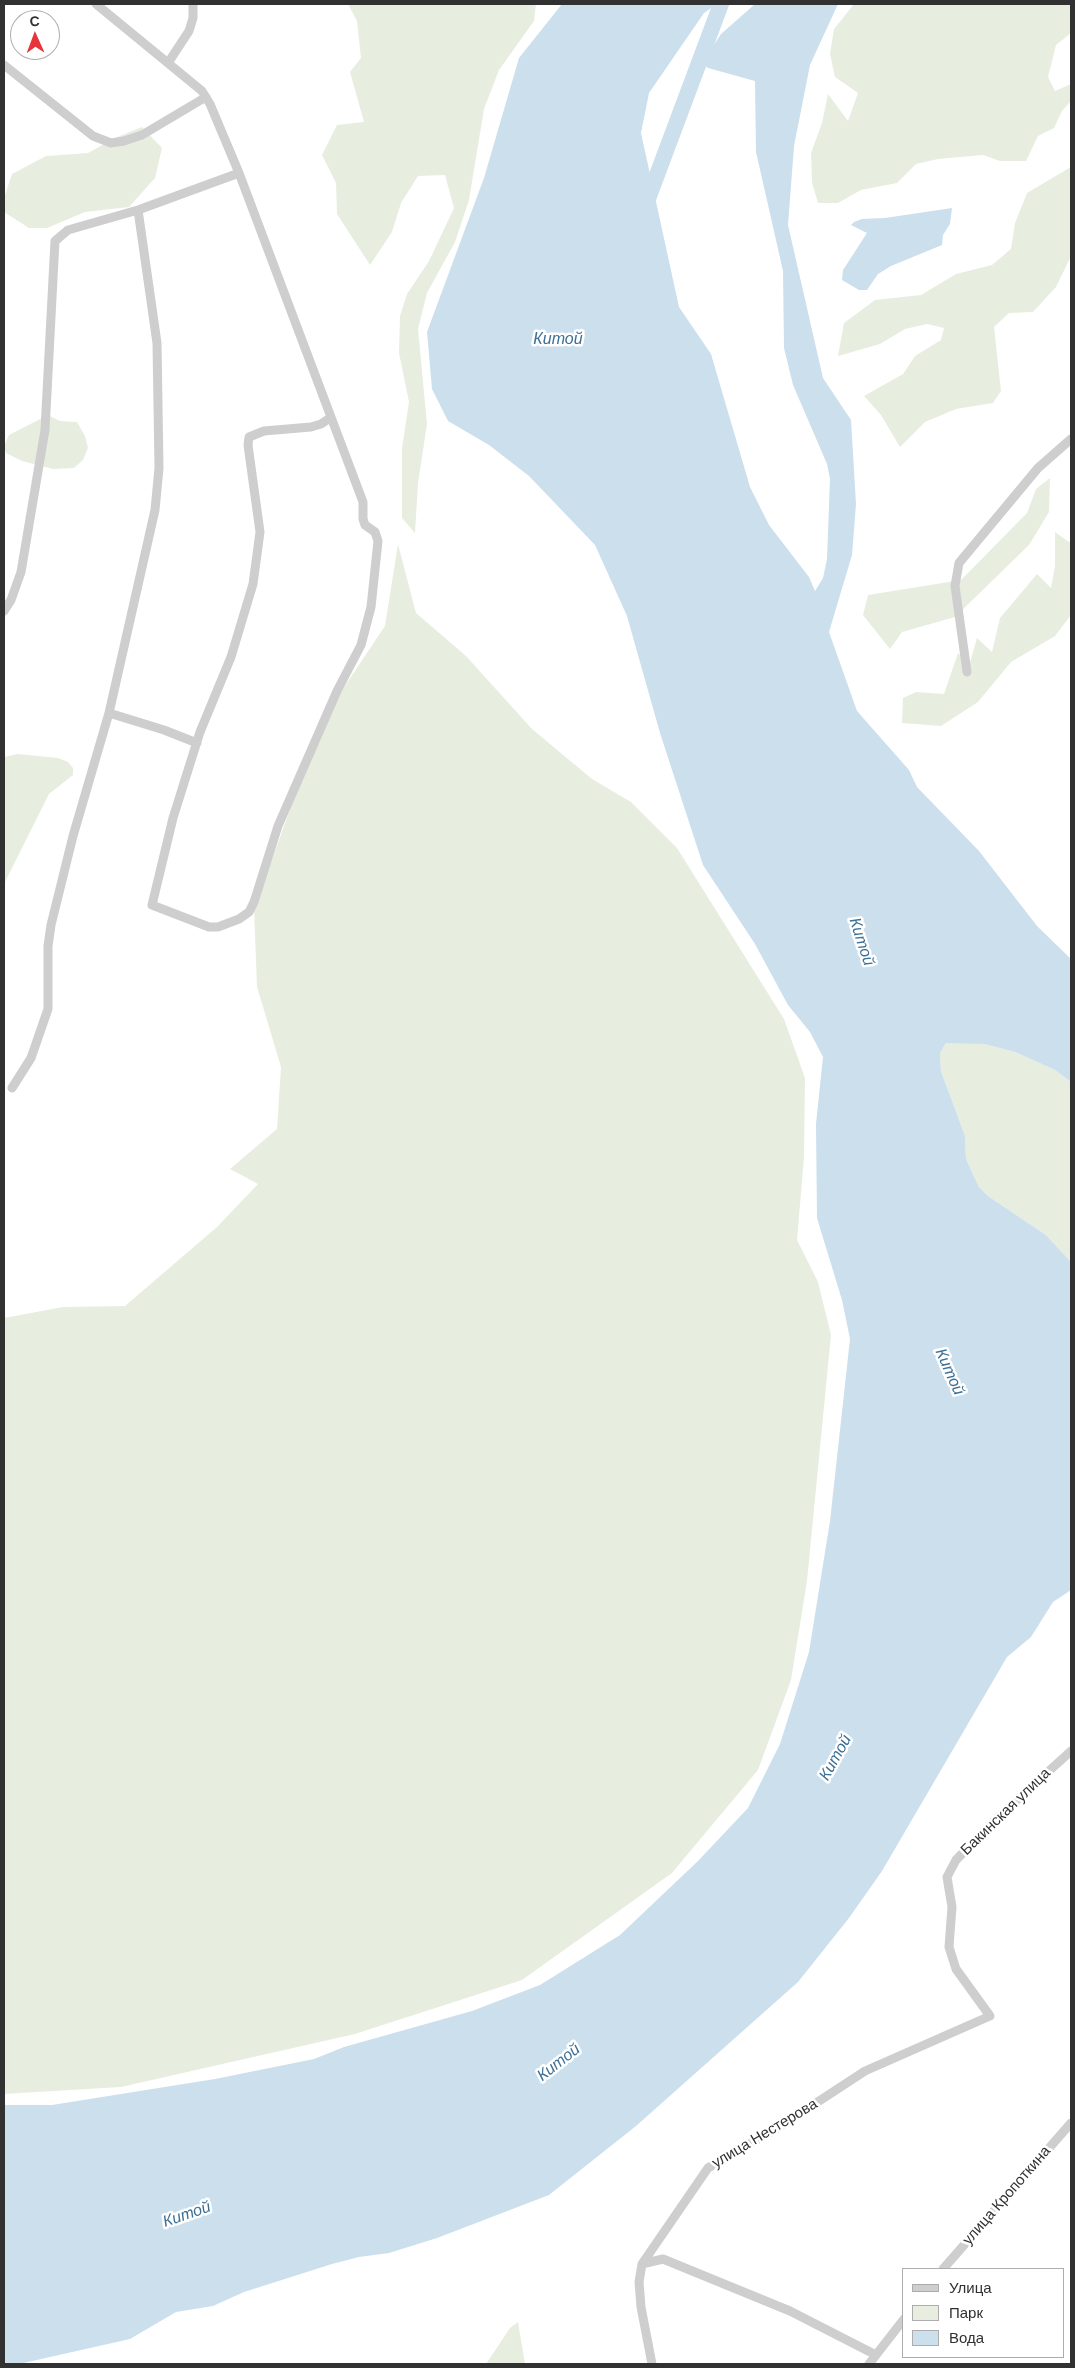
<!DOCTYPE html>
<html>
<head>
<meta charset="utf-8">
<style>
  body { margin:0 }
  #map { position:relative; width:1075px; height:2368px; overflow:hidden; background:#fff; font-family:"DM Sans",sans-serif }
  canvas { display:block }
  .frame { position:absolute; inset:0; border:5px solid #313131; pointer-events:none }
  .legend { position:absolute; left:902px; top:2268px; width:162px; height:90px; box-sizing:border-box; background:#fff; border:1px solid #adadad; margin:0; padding:6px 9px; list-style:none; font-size:15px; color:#313131 }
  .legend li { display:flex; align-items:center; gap:10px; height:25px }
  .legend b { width:25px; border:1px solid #adadad }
  .north { position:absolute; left:10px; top:10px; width:50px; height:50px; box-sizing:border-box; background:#fff; border:1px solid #adadad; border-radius:50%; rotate:358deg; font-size:14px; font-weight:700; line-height:20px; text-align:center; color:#313131 }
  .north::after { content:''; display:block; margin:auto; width:18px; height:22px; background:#e7343a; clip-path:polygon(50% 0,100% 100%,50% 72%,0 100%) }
</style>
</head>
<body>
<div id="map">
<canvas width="1075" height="2368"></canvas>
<div class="frame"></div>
<ul class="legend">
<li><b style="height:6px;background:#cecece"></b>Улица</li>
<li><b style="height:14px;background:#e7eee0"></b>Парк</li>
<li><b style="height:14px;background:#ccdfed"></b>Вода</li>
</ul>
<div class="north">С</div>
</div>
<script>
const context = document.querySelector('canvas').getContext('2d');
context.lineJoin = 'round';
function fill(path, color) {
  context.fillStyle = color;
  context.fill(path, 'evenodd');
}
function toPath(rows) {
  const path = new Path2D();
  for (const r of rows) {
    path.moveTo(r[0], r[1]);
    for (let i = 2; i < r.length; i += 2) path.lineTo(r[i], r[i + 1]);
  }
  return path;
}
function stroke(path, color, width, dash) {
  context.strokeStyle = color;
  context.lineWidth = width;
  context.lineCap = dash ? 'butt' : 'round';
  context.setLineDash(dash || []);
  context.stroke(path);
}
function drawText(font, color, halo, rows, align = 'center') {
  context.font = font + ' "DM Sans",sans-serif';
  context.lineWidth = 5;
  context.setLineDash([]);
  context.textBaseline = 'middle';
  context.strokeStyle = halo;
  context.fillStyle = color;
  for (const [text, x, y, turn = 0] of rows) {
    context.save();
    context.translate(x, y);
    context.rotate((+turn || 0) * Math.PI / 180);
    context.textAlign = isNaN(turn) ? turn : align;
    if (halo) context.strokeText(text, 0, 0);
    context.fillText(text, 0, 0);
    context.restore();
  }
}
const green = toPath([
  [348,4,536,4,534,21,499,70,484,109,469,200,455,242,427,293,418,329,427,424,418,483,415,533,402,518,402,448,409,402,399,353,400,316,407,294,429,261,454,208,445,175,418,176,401,203,392,232,370,265,337,214,336,183,322,155,337,125,364,122,350,72,361,58,357,21],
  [854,4,1071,4,1071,33,1056,45,1048,77,1055,91,1071,84,1071,101,1062,111,1054,128,1038,136,1026,161,1000,161,983,155,938,159,916,164,897,183,861,190,838,203,818,203,812,183,811,153,822,123,828,94,848,121,858,93,835,77,830,54,834,29],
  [142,127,162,148,155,178,129,207,85,212,47,228,29,228,4,212,4,198,12,174,46,156,88,153,115,138],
  [1071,167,1071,256,1056,287,1033,312,1009,313,994,327,1001,391,993,403,956,409,925,422,900,447,881,415,864,396,903,374,915,356,941,340,944,328,927,324,905,329,880,344,838,356,844,323,875,300,921,295,956,274,992,265,1011,249,1015,223,1027,193],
  [48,415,60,421,77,422,85,436,88,448,83,460,74,468,53,469,22,461,6,453,4,446,9,435],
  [1050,478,1049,512,1029,545,955,617,902,632,890,649,863,615,868,595,961,580,1027,513,1036,489],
  [1055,532,1069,542,1071,541,1071,615,1055,636,1011,662,978,702,941,726,902,723,903,698,916,692,944,694,958,653,969,666,977,638,992,652,1000,618,1037,574,1051,588,1055,566],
  [398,544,416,613,466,656,532,729,592,779,631,802,677,848,784,1019,805,1078,804,1157,797,1240,818,1282,831,1335,807,1581,791,1680,758,1770,672,1873,522,1980,355,2034,121,2087,4,2094,4,1318,63,1307,125,1306,217,1227,258,1184,230,1169,277,1129,281,1067,257,987,254,909,296,793,332,705,385,626],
  [18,754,58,758,68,762,73,768,73,775,49,794,4,884,4,757],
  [954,1042,984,1044,1015,1052,1055,1070,1071,1082,1071,1262,1046,1235,988,1196,979,1187,966,1159,965,1136,941,1071,940,1053,946,1043],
  [518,2322,525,2364,486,2364,510,2328]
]);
const water = toPath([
  [562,4,717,4,704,13,649,93,641,133,679,307,711,354,750,487,769,525,809,577,815,591,823,578,827,559,830,479,827,464,793,385,784,348,783,271,756,152,755,81,708,68,702,63,721,34,755,4,838,4,810,65,794,146,788,225,823,378,851,420,856,504,852,555,829,632,857,711,909,770,917,787,979,851,1037,926,1071,959,1071,1082,1055,1070,1015,1052,984,1044,946,1043,940,1053,941,1071,965,1136,966,1159,979,1187,988,1196,1046,1235,1071,1262,1071,1590,1053,1602,1031,1637,1007,1657,882,1871,849,1918,798,1982,636,2126,549,2195,437,2238,389,2253,359,2257,332,2264,244,2292,213,2306,176,2312,130,2339,19,2364,4,2364,4,2105,52,2105,215,2079,314,2059,344,2047,472,2011,540,1985,620,1935,698,1861,748,1808,780,1744,809,1652,830,1521,850,1339,842,1300,817,1218,816,1124,823,1057,810,1032,788,1005,755,944,703,865,660,733,627,616,595,545,529,476,489,445,448,421,432,389,427,332,484,178,519,58],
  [952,208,950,224,943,235,942,245,891,266,878,274,867,290,859,290,842,280,843,270,867,233,851,225,854,222,862,219,885,218]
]);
const river = toPath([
  [645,207,721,4]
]);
const street = toPath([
  [96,4,202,91,210,104,239,173,363,502,363,519,365,525,375,532,378,541,371,607,361,645,337,691,278,826,254,902,249,912,239,919,218,927,209,927,152,905,173,818,200,732,231,657,253,584,260,532,248,445,249,437,264,431,311,427,321,424,330,418],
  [168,63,189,31,193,18,193,4],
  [4,65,93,136,111,143,124,141,142,135,206,97],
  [4,611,11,600,21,572,45,430,55,241,68,230,138,210,239,173],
  [967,672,955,586,959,563,1038,468,1071,439],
  [109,713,164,730,197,743],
  [12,1088,31,1058,48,1009,48,946,51,925,73,836,109,713,155,510,159,468,157,343,138,210],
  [642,2264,663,2259,790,2311,876,2355],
  [943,2269,1071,2123],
  [652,2364,641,2307,639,2282,642,2264,708,2168,784,2124,865,2071,990,2016,956,1969,949,1947,952,1907,947,1877,956,1860,995,1820,1071,1751],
  [869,2364,904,2319]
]);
const streetNames = [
  ["Бакинская улица",1006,1812,-44],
  ["улица Нестерова",765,2134,-31],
  ["улица Кропоткина",1007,2196,-49]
];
const waterNames = [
  ["Китой",558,340],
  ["Китой",861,942,72],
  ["Китой",949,1372,66],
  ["Китой",836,1758,-61],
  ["Китой",559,2063,-38],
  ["Китой",187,2215,-19]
];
fill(green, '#e7eee0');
fill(water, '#ccdfed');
stroke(river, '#ccdfed', 16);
stroke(street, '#cecece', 9);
drawText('15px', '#313131', '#fff', streetNames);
drawText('italic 16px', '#3d7095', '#fff', waterNames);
</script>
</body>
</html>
